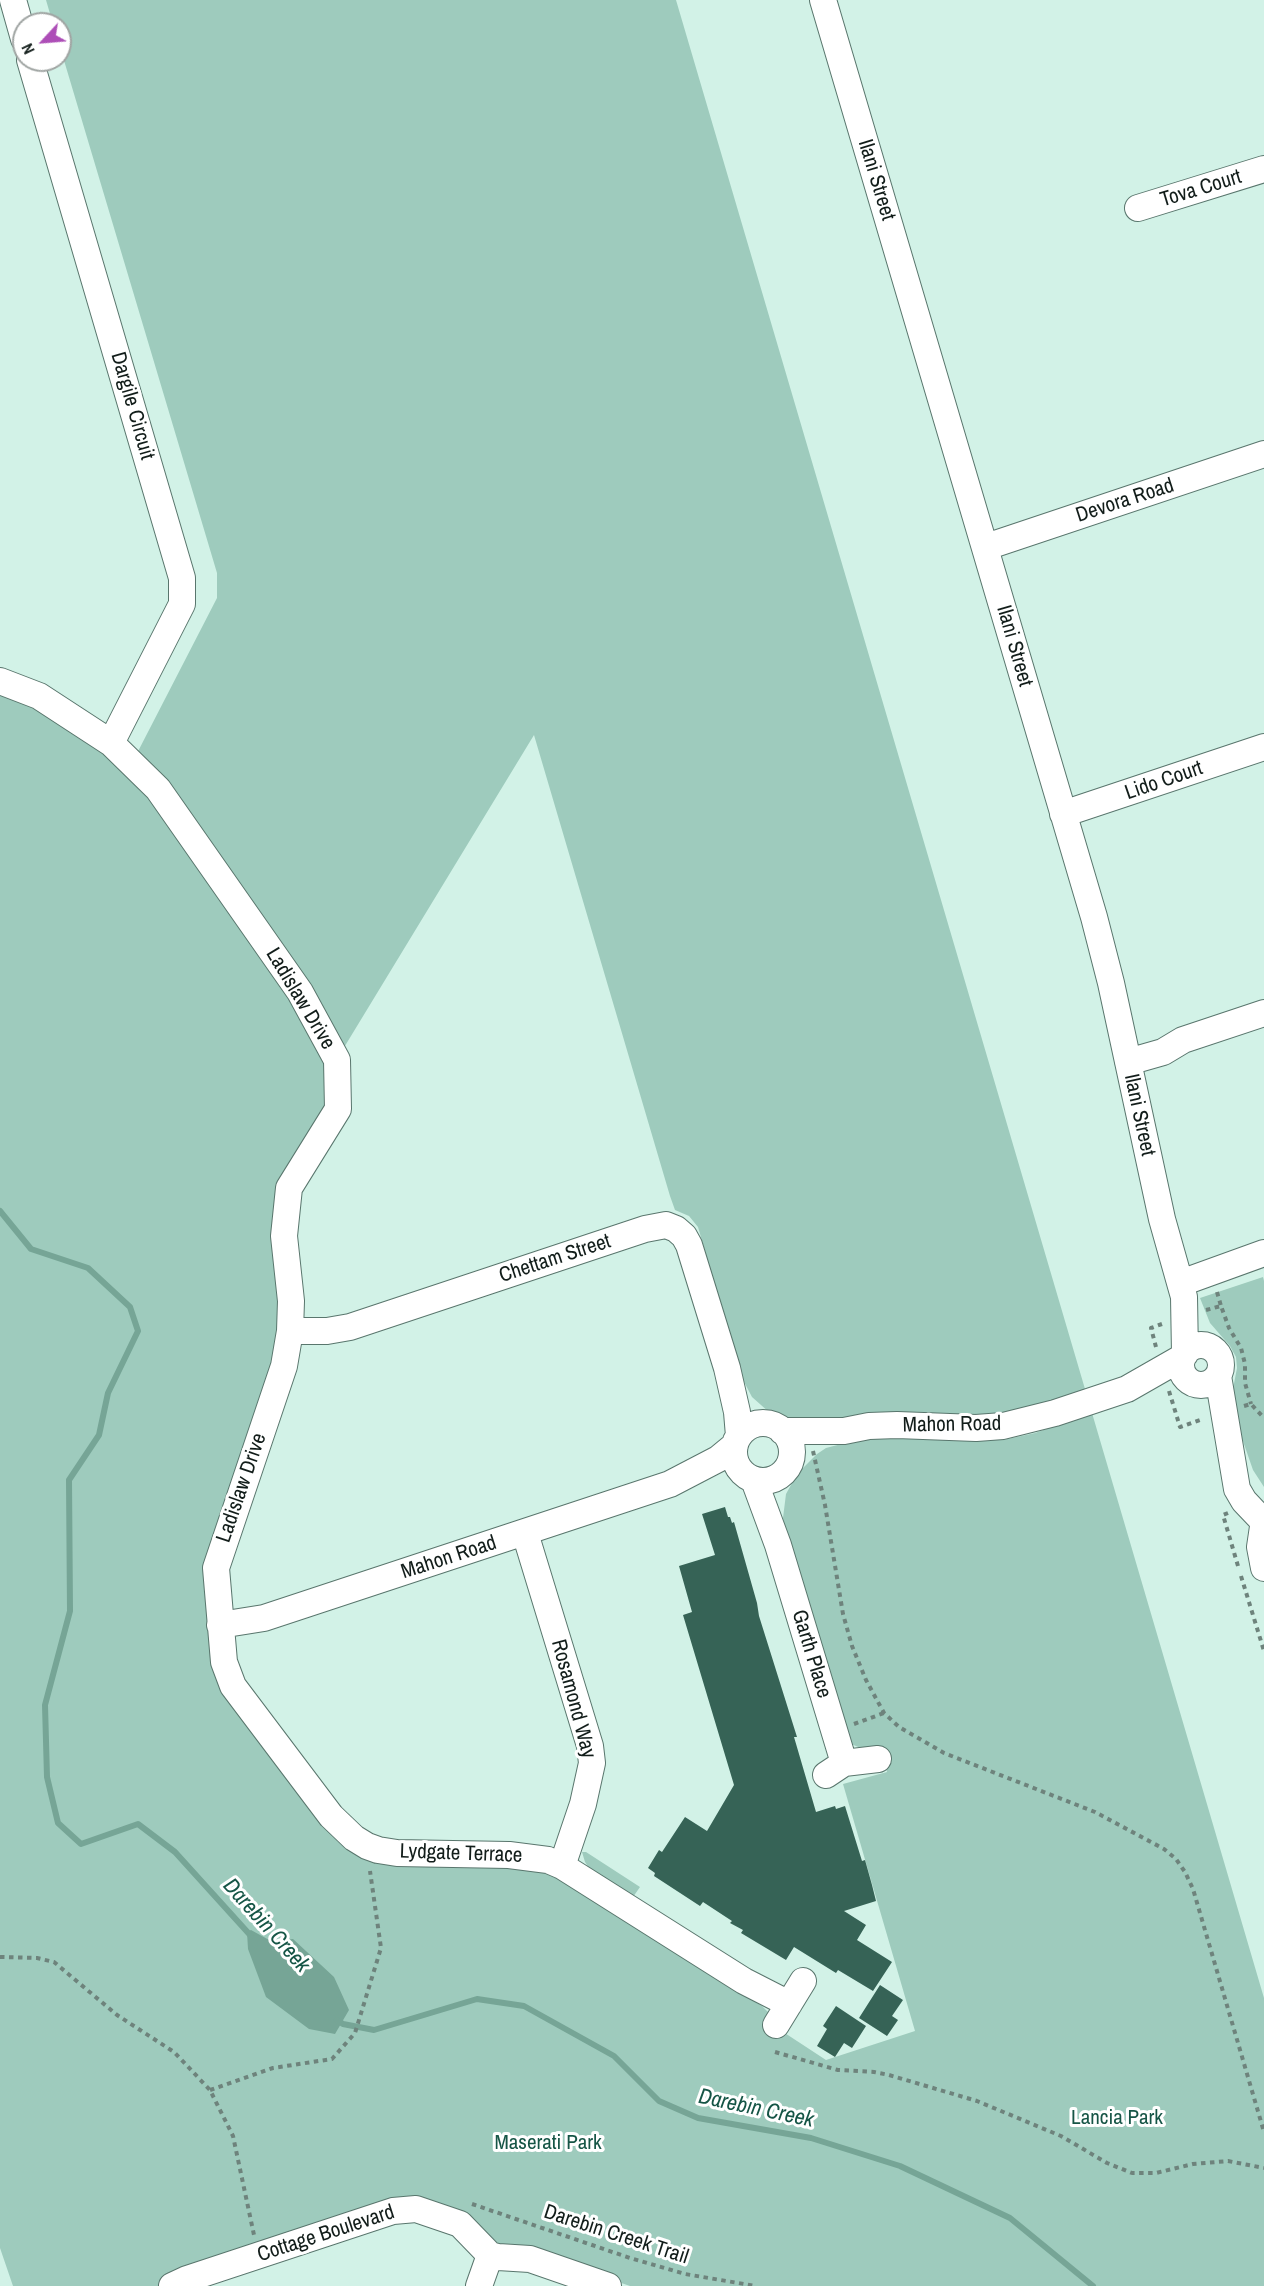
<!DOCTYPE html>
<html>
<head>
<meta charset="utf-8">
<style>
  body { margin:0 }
  #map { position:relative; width:1264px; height:2286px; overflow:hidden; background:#d2f2e7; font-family:"Archivo Narrow",sans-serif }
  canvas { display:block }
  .north { position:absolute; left:12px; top:12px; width:60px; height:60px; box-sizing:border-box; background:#fff; border:2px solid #a0a5a3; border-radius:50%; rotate:244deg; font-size:16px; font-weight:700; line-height:24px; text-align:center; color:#121d1a }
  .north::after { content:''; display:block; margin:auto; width:21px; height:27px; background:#ad4eb7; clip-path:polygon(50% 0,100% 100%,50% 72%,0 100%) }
</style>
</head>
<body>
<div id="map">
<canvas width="1264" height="2286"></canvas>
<div class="north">N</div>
</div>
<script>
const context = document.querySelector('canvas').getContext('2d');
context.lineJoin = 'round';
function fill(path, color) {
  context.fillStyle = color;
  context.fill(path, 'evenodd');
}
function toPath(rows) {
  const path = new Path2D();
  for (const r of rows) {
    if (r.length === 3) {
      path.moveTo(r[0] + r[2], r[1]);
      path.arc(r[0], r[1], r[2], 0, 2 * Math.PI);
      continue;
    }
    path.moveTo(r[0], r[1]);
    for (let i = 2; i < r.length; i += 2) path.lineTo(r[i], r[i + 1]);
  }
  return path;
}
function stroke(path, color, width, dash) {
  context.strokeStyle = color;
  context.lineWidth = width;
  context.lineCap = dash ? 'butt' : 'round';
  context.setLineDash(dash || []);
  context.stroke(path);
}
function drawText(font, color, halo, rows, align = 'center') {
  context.font = font + ' "Archivo Narrow",sans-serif';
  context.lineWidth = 6;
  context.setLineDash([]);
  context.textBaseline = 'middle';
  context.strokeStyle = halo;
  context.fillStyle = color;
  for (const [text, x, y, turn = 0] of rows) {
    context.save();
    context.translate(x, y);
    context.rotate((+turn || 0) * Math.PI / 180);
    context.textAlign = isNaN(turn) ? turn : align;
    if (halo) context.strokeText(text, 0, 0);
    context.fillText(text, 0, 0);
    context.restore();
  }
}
const green = toPath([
  [46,0,676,0,1085,1389,1028,1408,1004,1413,977,1415,883,1414,831,1422,783,1420,770,1413,752,1397,742,1378,698,1227,689,1216,675,1210,670,1196,534,735,337,1059,338,1109,286,1216,272,1221,280,1317,273,1361,205,1564,211,1654,323,1824,341,1843,357,1854,541,1869,572,1885,762,2006,770,2014,768,2022,826,2060,915,2031,843,1784,887,1772,881,1748,865,1750,849,1743,785,1534,783,1518,786,1494,797,1474,817,1454,826,1448,853,1441,903,1436,1003,1440,1035,1433,1092,1413,1264,1998,1264,2286,630,2286,529,2251,495,2244,476,2223,424,2201,160,2286,13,2286,0,2248,0,681,132,763,217,598,217,573,60,47,60,24,53,24],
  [1263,1277,1264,1281,1264,1487,1253,1470,1236,1421,1231,1399,1237,1368,1236,1357,1230,1346,1210,1323,1200,1298],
  [582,1852,586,1852,640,1887,633,1897,591,1871,585,1862]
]);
const water = toPath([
  [251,1930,271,1941,293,1939,334,1977,349,2010,335,2034,309,2029,266,1997,248,1949,247,1932]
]);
const stream = toPath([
  [0,1211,31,1249,88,1268,130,1307,138,1331,108,1393,99,1435,69,1480,70,1611,45,1705,47,1777,58,1823,81,1844,138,1824,175,1852,251,1936],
  [337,2020,343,2024,374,2030,477,1999,524,2006,614,2056,659,2101,698,2118,811,2138,900,2166,1010,2218,1093,2286]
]);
const building = toPath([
  [725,1507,728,1517,730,1517,732,1523,734,1522,757,1603,759,1616,797,1737,794,1737,816,1812,835,1806,836,1809,845,1806,862,1861,865,1860,872,1885,876,1901,844,1911,866,1925,857,1940,892,1962,873,1991,838,1970,836,1973,794,1947,786,1960,741,1933,743,1930,730,1923,732,1921,703,1902,700,1906,654,1876,655,1873,648,1868,659,1850,662,1852,685,1817,707,1831,734,1785,683,1615,692,1612,679,1566,715,1555,702,1514],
  [880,1985,903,2000,892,2016,898,2020,887,2036,859,2018],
  [836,2006,866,2026,852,2048,844,2043,835,2057,817,2046,827,2029,823,2026]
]);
const path = toPath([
  [1217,1292,1221,1306],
  [1206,1310,1221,1306,1229,1328,1241,1348,1245,1364,1245,1383,1251,1404],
  [1156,1347,1151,1328,1162,1324],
  [1169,1391,1180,1427,1203,1419],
  [1244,1406,1251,1404,1264,1418],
  [813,1451,825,1505,843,1614,852,1646,866,1680,884,1713,899,1727,944,1753,1095,1812,1164,1849,1176,1859,1185,1872,1193,1889,1264,2132],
  [1228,1513,1223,1515,1238,1566],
  [1241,1576,1264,1651],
  [854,1724,884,1713],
  [0,1957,37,1958,54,1962,117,2015,174,2052,210,2090,233,2136,254,2235],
  [775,2052,838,2070,874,2072,889,2075,977,2101,1061,2136,1107,2163,1132,2173,1156,2173,1193,2164,1228,2161,1264,2168],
  [210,2090,273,2068,332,2059,355,2033,381,1948,370,1871],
  [472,2204,630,2258,685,2274,756,2286]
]);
const minor = toPath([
  [13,0,24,39],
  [823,0,1094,917,1111,983,1162,1219,1184,1297,1185,1354],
  [30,60,182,578,182,604,111,743],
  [1138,208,1264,169],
  [986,547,1264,454],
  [0,681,39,696,111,743,158,789,300,992,337,1060,338,1109,289,1188,284,1236,291,1301,290,1331,284,1366,216,1568,224,1662,233,1686,331,1816,354,1838,367,1846,378,1850,397,1853,509,1855,548,1860,562,1866,744,1981,789,2004],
  [1063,814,1264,747],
  [1128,1062,1163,1052,1183,1040,1264,1013],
  [1181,1283,1264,1253],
  [290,1331,327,1331,350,1327,645,1229,666,1225,676,1229,684,1236,689,1245,727,1368,737,1412,739,1436],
  [1201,1365,20],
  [1218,1376,1237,1489,1244,1501,1264,1522],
  [763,1452,29],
  [782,1431,844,1431,869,1426,897,1425,976,1428,1003,1426,1055,1413,1127,1389,1183,1357],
  [754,1480,778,1545,844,1763],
  [1264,1520,1260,1547,1264,1568],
  [525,1533,590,1746,592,1763,583,1804,562,1866],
  [220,1625,264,1618,670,1484,718,1459,735,1445],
  [826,1775,844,1763,878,1759],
  [776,2025,803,1981],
  [172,2286,187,2279,393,2211,416,2209,460,2224,490,2255,498,2257,530,2259,608,2286],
  [479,2286,490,2255]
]);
const streetNames = [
  ["Ilani Street",876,180,73],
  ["Tova Court",1201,189,-17],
  ["Dargile Circuit",132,406,74],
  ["Devora Road",1125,501,-18],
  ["Ilani Street",1014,646,74],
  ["Lido Court",1164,781,-19],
  ["Ladislaw Drive",300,999,59],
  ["Ilani Street",1139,1115,78],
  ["Chettam Street",555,1259,-18],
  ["Mahon Road",952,1425,-1],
  ["Ladislaw Drive",242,1488,-71],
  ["Mahon Road",449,1558,-18],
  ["Garth Place",811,1654,73],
  ["Rosamond Way",573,1699,75],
  ["Lydgate Terrace",461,1854,2],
  ["Cottage Boulevard",326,2234,-18],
  ["Darebin Creek Trail",616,2235,18]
];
const parkNames = [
  ["Lancia Park",1117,2118],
  ["Maserati Park",548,2143]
];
const waterNames = [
  ["Darebin Creek",266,1926,48],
  ["Darebin Creek",756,2109,12]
];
fill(green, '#9ecbbd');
fill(water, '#76a596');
stroke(stream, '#76a596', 6);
fill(building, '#366356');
stroke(minor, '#59766d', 28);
stroke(path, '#6e837c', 4, [4.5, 4.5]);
stroke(minor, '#fff', 26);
drawText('21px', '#121d1a', '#fff', streetNames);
drawText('21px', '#165546', '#fff', parkNames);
drawText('italic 22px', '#155546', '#fff', waterNames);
</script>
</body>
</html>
